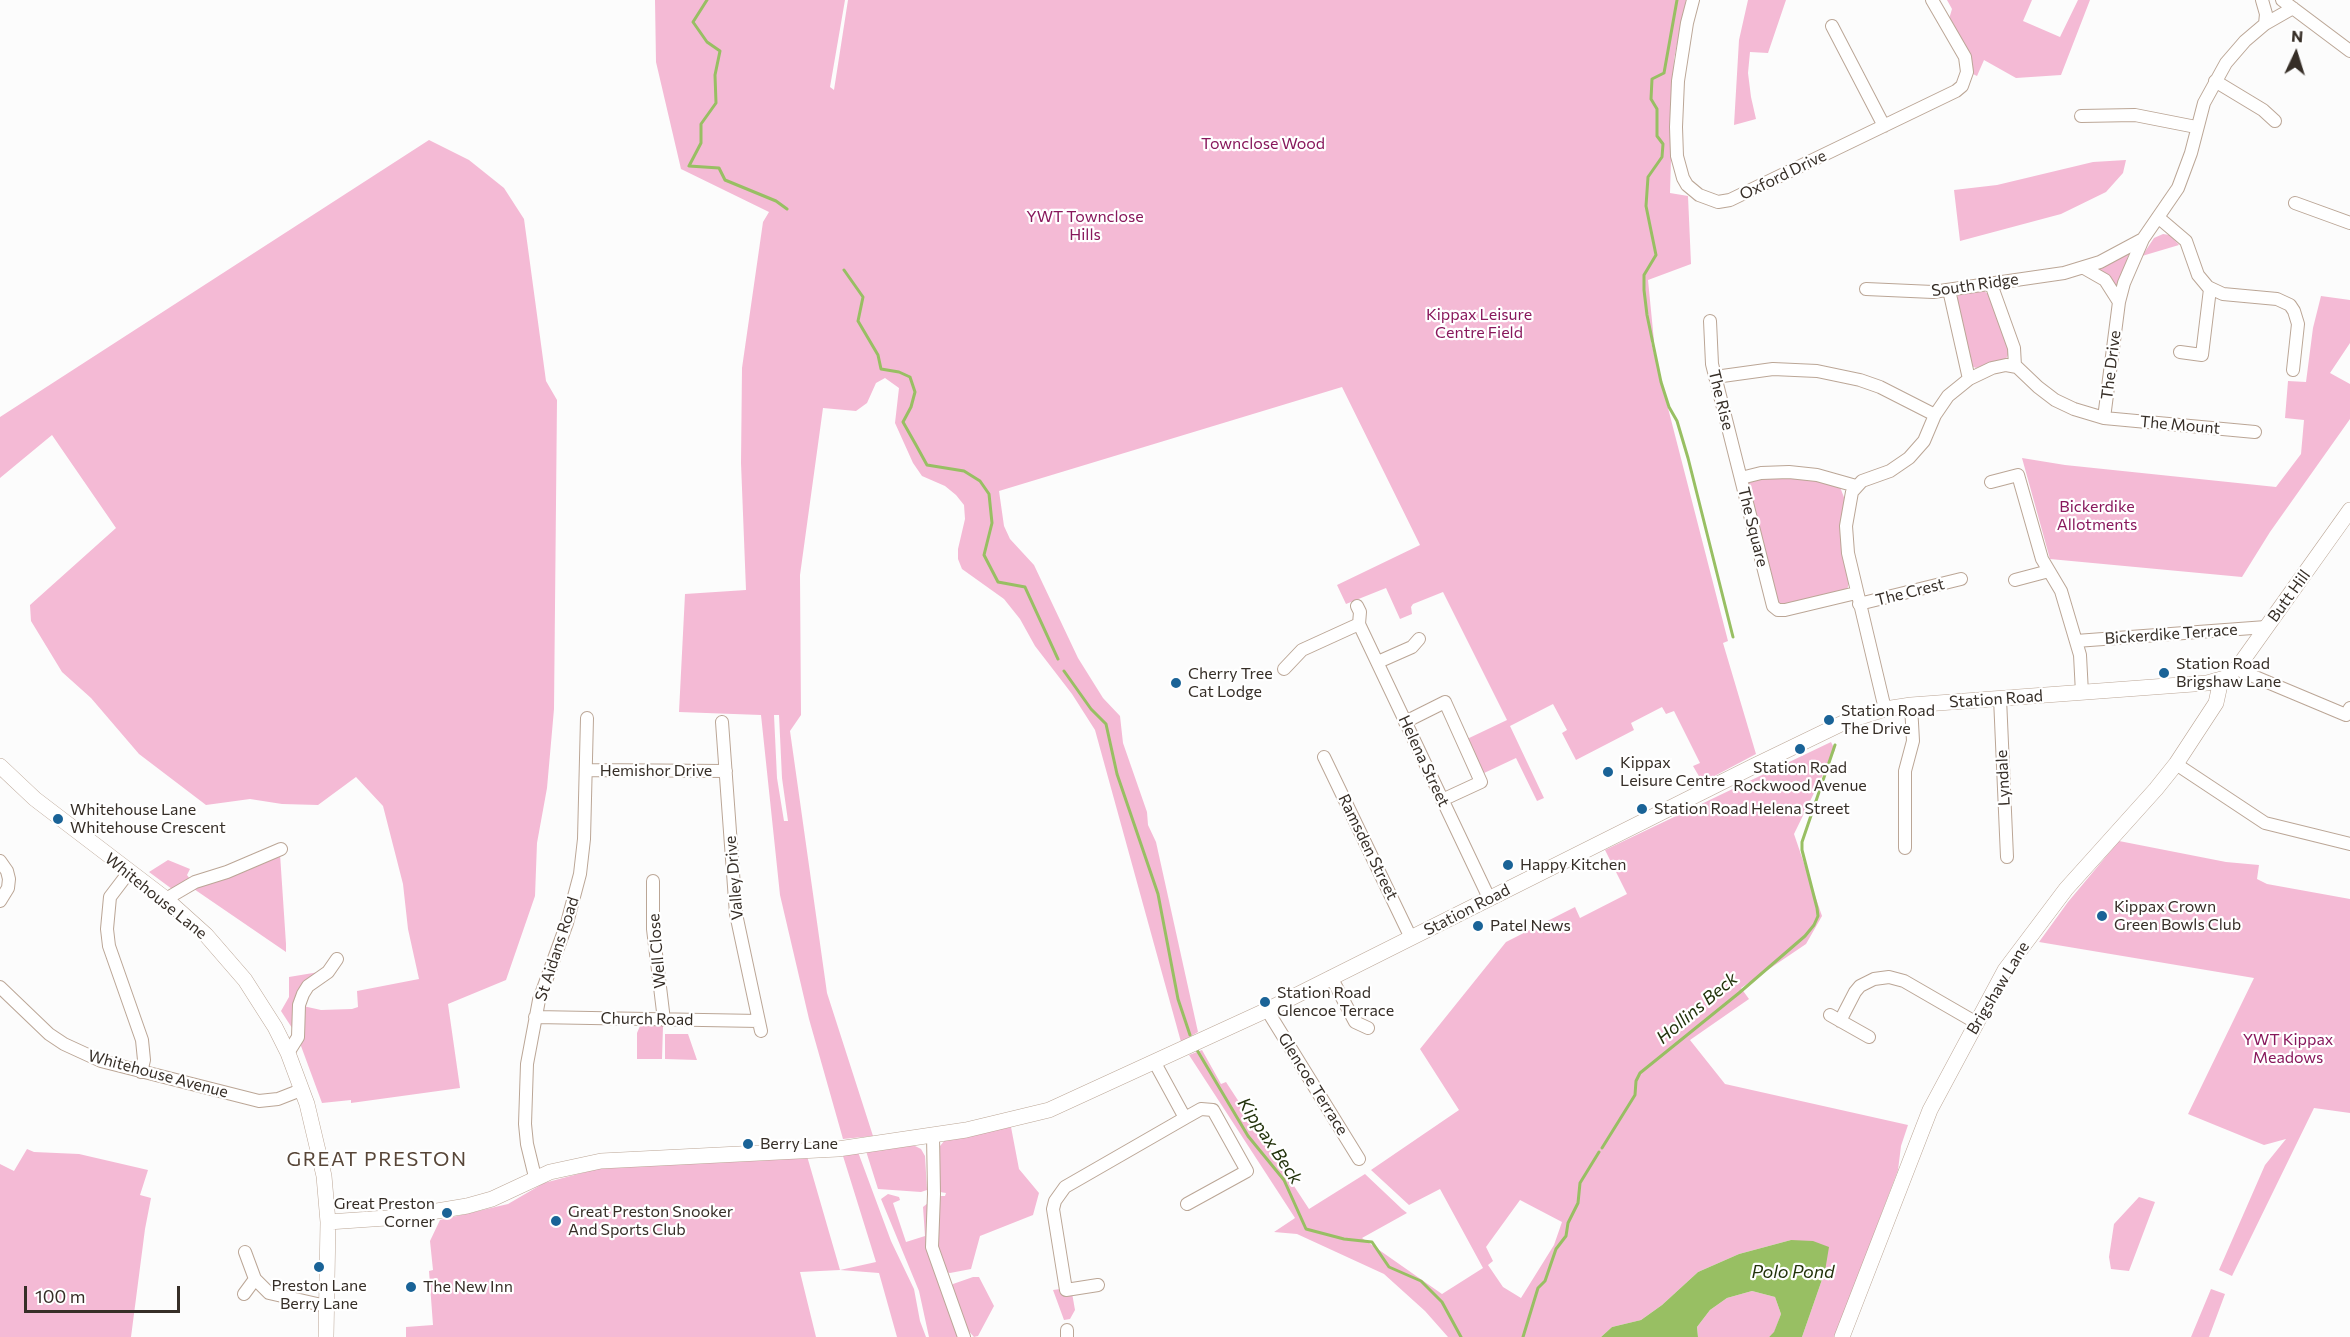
<!DOCTYPE html>
<html>
<head>
<meta charset="utf-8">
<style>
  body { margin:0 }
  #map { position:relative; width:2350px; height:1337px; overflow:hidden; background:#fcfcfc; font-family:Commissioner,sans-serif }
  canvas { display:block }
  .north { position:absolute; left:2266px; top:24px; width:60px; height:60px; -webkit-text-stroke:4px #fff; paint-order:stroke; rotate:4deg; font-size:16px; font-weight:700; line-height:24px; text-align:center; color:#362e27 }
  .north::after { content:''; display:block; margin:auto; width:21px; height:27px; background:#362e27; clip-path:polygon(50% 0,100% 100%,50% 72%,0 100%) }
  .scale { position:absolute; left:24px; top:1286px; width:156px; height:27px; box-sizing:border-box; border:3px solid #362e27; border-top:0; padding-left:8px; font-size:18px; line-height:21px; white-space:nowrap; color:#362e27; -webkit-text-stroke:4px #fff; paint-order:stroke }
</style>
</head>
<body>
<div id="map">
<canvas width="2350" height="1337"></canvas>
<div class="north">N</div>
<div class="scale">100 m</div>
</div>
<script>
const context = document.querySelector('canvas').getContext('2d');
context.lineJoin = 'round';
function fill(path, color) {
  context.fillStyle = color;
  context.fill(path, 'evenodd');
}
function toPath(rows) {
  const path = new Path2D();
  for (const r of rows) {
    path.moveTo(r[0], r[1]);
    for (let i = 2; i < r.length; i += 2) path.lineTo(r[i], r[i + 1]);
  }
  return path;
}
function stroke(path, color, width, dash) {
  context.strokeStyle = color;
  context.lineWidth = width;
  context.lineCap = dash ? 'butt' : 'round';
  context.setLineDash(dash || []);
  context.stroke(path);
}
function drawText(font, color, halo, rows, align = 'center') {
  context.font = font + ' Commissioner,sans-serif';
  context.lineWidth = 4.5;
  context.setLineDash([]);
  context.textBaseline = 'middle';
  context.strokeStyle = halo;
  context.fillStyle = color;
  for (const [text, x, y, turn = 0] of rows) {
    context.save();
    context.translate(x, y);
    context.rotate((+turn || 0) * Math.PI / 180);
    context.textAlign = isNaN(turn) ? turn : align;
    if (halo) context.strokeText(text, 0, 0);
    context.fillText(text, 0, 0);
    context.restore();
  }
}
const green = toPath([
  [655,0,845,0,830,87,834,90,848,0,1686,0,1674,59,1670,193,1688,196,1691,264,1648,280,1654,341,1651,342,1728,641,1723,643,1756,754,1707,780,1700,778,1693,766,1700,763,1674,711,1666,714,1662,707,1631,723,1634,730,1576,760,1562,733,1567,730,1553,704,1510,726,1544,798,1537,801,1516,758,1482,774,1467,739,1507,720,1443,592,1413,604,1411,607,1412,614,1400,619,1386,588,1346,604,1337,585,1420,545,1342,387,999,491,1004,526,1010,539,1034,565,1078,658,1103,698,1120,716,1123,743,1147,812,1148,825,1156,842,1198,1032,1181,1042,1095,730,1072,694,1035,646,1020,619,1004,599,962,569,958,559,958,549,965,519,964,505,956,495,945,486,922,476,913,463,895,423,899,388,885,378,876,383,867,403,856,411,823,408,800,575,801,715,790,731,827,993,873,1136,843,1139,809,1019,780,895,761,715,679,712,685,594,746,590,741,463,742,368,763,222,769,212,681,169,656,62],
  [774,715,779,715,782,778,788,821,784,821,777,778],
  [1748,0,1786,0,1768,53,1750,52,1748,73,1751,97,1756,119,1734,125,1739,40],
  [1947,0,2032,0,2023,21,2060,37,2078,0,2090,0,2061,75,2016,78,1984,60,1977,76,1973,74,1969,53,1949,19,1952,9],
  [429,140,469,160,504,188,524,219,546,381,557,400,554,709,547,788,537,843,535,896,506,980,448,1004,460,1088,351,1103,351,1100,322,1103,301,1046,303,1006,321,1010,352,1009,358,1007,357,991,419,979,408,929,403,884,383,806,356,777,318,805,282,804,250,799,206,805,139,754,91,698,62,672,31,621,30,605,116,528,52,435,0,478,0,417],
  [2126,160,2123,173,2106,192,2061,214,1960,241,1954,190,1997,185,2093,162],
  [2163,234,2170,235,2179,245,2142,256,2154,238],
  [2129,253,2119,286,2116,287,2097,270,2097,268],
  [1983,290,1989,295,2010,351,2006,359,1976,368,1971,366,1956,299,1959,294],
  [2321,296,2350,300,2350,343,2330,373,2350,384,2350,419,2270,532,2242,577,2050,559,2022,458,2065,465,2276,487,2301,454,2304,420,2285,418,2288,381,2306,382,2313,328],
  [1764,478,1809,478,1840,487,1845,500,1849,583,1847,590,1778,605,1748,483],
  [1831,742,1835,750,1794,834,1822,916,1806,944,1741,988,1749,999,1690,1040,1725,1084,1908,1125,1901,1146,1898,1170,1835,1337,1802,1337,1825,1271,1791,1240,1739,1254,1698,1272,1662,1305,1641,1320,1612,1327,1601,1337,1448,1337,1425,1311,1384,1274,1297,1234,1274,1232,1295,1218,1189,1055,1202,1050,1221,1084,1226,1082,1309,1209,1365,1174,1402,1209,1407,1213,1362,1238,1442,1294,1483,1268,1440,1189,1409,1205,1371,1170,1459,1110,1420,1049,1506,942,1575,907,1580,918,1627,894,1605,850],
  [1520,1200,1562,1222,1554,1245,1521,1298,1503,1287,1488,1265,1493,1261,1486,1247],
  [2119,841,2226,862,2259,865,2257,879,2267,884,2350,899,2350,1113,2314,1108,2232,1276,2219,1270,2265,1165,2286,1139,2264,1145,2188,1114,2254,978,2039,942,2068,902],
  [280,854,286,944,286,952,191,887],
  [168,860,190,869,187,875,190,879,172,889,149,872],
  [325,971,307,984,294,1031,281,1011,289,997,289,977],
  [640,1026,663,1026,662,1059,637,1059,637,1033],
  [665,1034,688,1034,697,1060,665,1059],
  [1011,1127,1019,1169,1039,1193,1033,1215,980,1236,971,1269,950,1273,945,1272,937,1248,940,1196,945,1196,946,1193,940,1192,940,1146,945,1140],
  [913,1145,921,1149,925,1156,927,1190,921,1192,878,1189,866,1151],
  [27,1149,34,1152,79,1154,148,1170,140,1195,151,1198,145,1229,131,1337,0,1337,0,1164,14,1171],
  [858,1152,891,1241,914,1289,920,1321,926,1337,897,1337,879,1273,840,1270,800,1272,816,1337,406,1337,406,1327,433,1325,429,1271,433,1270,430,1241,440,1220,508,1204,544,1183,601,1168,807,1156,840,1270,876,1262,843,1156],
  [888,1194,899,1197,900,1200,893,1203,906,1242,925,1236,923,1207,928,1203,927,1236,959,1337,929,1337,919,1291,881,1199],
  [2139,1197,2155,1202,2129,1271,2111,1269,2109,1257,2114,1224],
  [973,1277,979,1277,994,1306,978,1336,974,1337,965,1327,952,1287,953,1284],
  [1060,1289,1062,1295,1072,1293,1075,1310,1070,1319,1064,1320,1053,1290],
  [2211,1289,2225,1294,2209,1337,2191,1337],
  [1752,1291,1775,1297,1781,1314,1774,1333,1769,1337,1698,1337,1697,1327,1710,1310,1727,1298]
]);
const water = toPath([
  [1791,1240,1813,1241,1829,1247,1825,1271,1802,1337,1769,1337,1774,1332,1781,1314,1775,1297,1752,1291,1727,1298,1710,1310,1697,1327,1698,1337,1601,1337,1612,1327,1641,1320,1662,1305,1698,1272,1739,1254]
]);
const stream = toPath([
  [707,0,693,22,707,42,720,51,715,75,716,103,701,124,701,143,689,166,719,168,725,180,776,201,787,209],
  [1677,0,1664,73,1652,79,1651,99,1657,109,1657,136,1663,144,1662,157,1648,177,1646,206,1656,255,1644,275,1644,290,1647,315,1661,382,1669,407,1677,421,1688,458,1733,637],
  [844,270,863,297,858,321,878,355,881,369,899,372,910,377,915,392,911,407,903,422,916,445,927,465,964,471,980,481,989,494,992,523,984,555,998,582,1025,587,1058,659],
  [1064,671,1091,709,1106,724,1117,774,1158,894,1178,999,1190,1035],
  [1197,1050,1248,1136,1284,1180,1306,1229,1344,1239,1372,1242,1389,1267,1421,1281,1442,1302,1461,1337],
  [1602,1148,1635,1095,1636,1081,1640,1073,1739,993,1805,936,1814,925,1818,916,1817,908,1802,850,1802,842,1835,745],
  [1523,1337,1538,1288,1545,1281,1556,1249,1566,1236,1568,1223,1578,1203,1580,1183,1599,1152]
]);
const minor = toPath([
  [1693,0,1687,23,1678,81,1676,127,1677,156,1683,178,1687,185,1699,195,1718,202,1730,200,1956,91,1962,86,1967,72,1965,57,1932,0],
  [2262,0,2266,14,2265,24],
  [2282,0,2350,51],
  [1832,26,1884,126],
  [2215,81,2263,110,2275,121],
  [2081,116,2135,115,2196,127],
  [2295,203,2350,223],
  [2159,218,2186,241,2198,275,2208,287,2223,294,2277,299,2290,305,2294,311,2298,324,2293,370],
  [2084,268,2105,280,2119,302],
  [1991,284,2014,348,2015,366],
  [1866,289,1933,292,2064,273,2100,262,2143,239],
  [1949,290,1969,379],
  [1710,321,1712,364,1773,606,1778,610,1785,610,1856,593],
  [2180,352,2202,355,2210,289],
  [1715,377,1773,369,1817,371,1860,380,1880,387,1935,415],
  [2104,418,2255,432],
  [1741,478,1761,473,1789,472,1817,475,1856,486],
  [1991,482,2018,475,2042,559,2061,591,2080,655,2082,693],
  [2015,580,2049,571],
  [1859,604,1961,579],
  [1357,606,1360,612,1359,624],
  [1359,624,1489,898],
  [2076,641,2266,627],
  [1378,662,1412,647,1419,639],
  [2238,667,2241,671,2346,715,2350,708],
  [1284,669,1302,650,1359,624],
  [2000,698,2007,857],
  [1885,709,1848,553,1846,526,1852,492,1862,481,1890,471,1909,458,1924,441,1935,415,1948,396,1969,379,1992,368,2006,365,2017,367,2038,387,2055,400,2074,409,2104,418,2119,302,2124,283,2143,239,2178,188,2191,153,2204,103,2226,63,2245,41,2265,24,2293,8],
  [722,722,736,914,761,1031],
  [1405,722,1445,702,1481,782,1442,800],
  [1324,757,1411,938],
  [2176,764,2265,823,2350,844],
  [586,770,726,771],
  [1905,848,1905,771,1913,741,1911,705],
  [0,861,7,871,9,879,8,888,0,901],
  [129,872,110,897,107,929,109,946,142,1040,144,1060,141,1072],
  [653,881,653,929,664,1020],
  [166,899,195,882,227,872,281,849],
  [1331,977,1355,1022,1368,1028],
  [0,987,49,1034,64,1044,101,1061,259,1101,278,1099,301,1090],
  [1267,1010,1359,1159],
  [1830,1015,1869,1037],
  [535,1017,759,1021],
  [1840,1021,1855,992,1860,986,1874,979,1889,977,1904,981,1975,1022],
  [288,1053,298,1037,299,1005,303,994,308,986,328,972,337,959],
  [1185,1118,1201,1109,1213,1110,1247,1171,1187,1204],
  [933,1135,934,1194,932,1247,964,1337],
  [535,1177,527,1144,525,1124,527,1064,539,1000,567,923,580,874,584,839,587,718],
  [245,1252,255,1279,269,1293,326,1306],
  [1098,1285,1066,1290,1053,1209,1055,1201,1065,1187,1185,1118,1155,1063],
  [244,1294,255,1279],
  [1067,1330,1067,1337]
]);
const tertiary = toPath([
  [0,766,35,799,166,899,206,935,245,980,275,1027,288,1053,307,1104,324,1176,328,1222,326,1337],
  [328,1222,401,1217,467,1206,492,1199,550,1172,601,1161,838,1149,966,1130,1049,1110,1267,1010,1754,766,1847,721,1885,709,1911,705,2207,683,2225,678,2238,667,2350,510],
  [1842,1337,1930,1110,2005,970,2066,889,2156,789,2176,764,2216,703,2221,680]
]);
const markers = [
  [2164,673,6,"#1a6397"],
  [1176,683,6,"#1a6397"],
  [1829,720,6,"#1a6397"],
  [1800,749,6,"#1a6397"],
  [1608,772,6,"#1a6397"],
  [1642,809,6,"#1a6397"],
  [58,819,6,"#1a6397"],
  [1508,865,6,"#1a6397"],
  [2102,916,6,"#1a6397"],
  [1478,926,6,"#1a6397"],
  [1265,1002,6,"#1a6397"],
  [748,1144,6,"#1a6397"],
  [447,1213,6,"#1a6397"],
  [556,1221,6,"#1a6397"],
  [319,1267,6,"#1a6397"],
  [411,1287,6,"#1a6397"]
];
const parkNames = [
  ["Townclose Wood",1263,144],
  ["YWT Townclose",1085,217],
  ["Hills",1085,235],
  ["Kippax Leisure",1479,315],
  ["Centre Field",1479,333],
  ["Bickerdike",2097,507],
  ["Allotments",2097,525],
  ["YWT Kippax",2288,1040],
  ["Meadows",2288,1058]
];
const streetNames = [
  ["Oxford Drive",1783,175,-26],
  ["South Ridge",1975,285,-8],
  ["The Drive",2111,365,-83],
  ["The Rise",1721,400,76],
  ["The Mount",2180,425,5],
  ["The Square",1753,527,76],
  ["The Crest",1910,592,-14],
  ["Butt Hill",2289,596,-54],
  ["Bickerdike Terrace",2171,634,-4],
  ["Station Road",1996,699,-4],
  ["Helena Street",1424,761,65],
  ["Hemishor Drive",656,771],
  ["Lyndale",2003,778,-93],
  ["Ramsden Street",1368,847,64],
  ["Valley Drive",734,878,-95],
  ["Whitehouse Lane",156,896,39],
  ["Station Road",1467,910,-27],
  ["St Aidans Road",557,949,-72],
  ["Well Close",657,951,-95],
  ["Brigshaw Lane",1998,988,-59],
  ["Church Road",647,1019,1],
  ["Whitehouse Avenue",158,1074,15],
  ["Glencoe Terrace",1313,1084,58]
];
const poiNames = [
  ["Station Road",2176,664],
  ["Brigshaw Lane",2176,682],
  ["Cherry Tree",1188,674],
  ["Cat Lodge",1188,692],
  ["Station Road",1841,711],
  ["The Drive",1841,729],
  ["Kippax",1620,763],
  ["Leisure Centre",1620,781],
  ["Station Road",1800,768,"center"],
  ["Rockwood Avenue",1800,786,"center"],
  ["Station Road Helena Street",1654,809],
  ["Whitehouse Lane",70,810],
  ["Whitehouse Crescent",70,828],
  ["Happy Kitchen",1520,865],
  ["Kippax Crown",2114,907],
  ["Green Bowls Club",2114,925],
  ["Patel News",1490,926],
  ["Station Road",1277,993],
  ["Glencoe Terrace",1277,1011],
  ["Berry Lane",760,1144],
  ["Great Preston",435,1204,"right"],
  ["Corner",435,1222,"right"],
  ["Great Preston Snooker",568,1212],
  ["And Sports Club",568,1230],
  ["Preston Lane",319,1286,"center"],
  ["Berry Lane",319,1304,"center"],
  ["The New Inn",423,1287]
];
const waterNames = [
  ["Hollins Beck",1697,1008,-40],
  ["Kippax Beck",1270,1141,56],
  ["Polo Pond",1793,1272]
];
const quarterNames = [
  ["GREAT PRESTON",377,1159]
];
fill(green, '#f4bad5');
fill(water, '#98bf63');
stroke(stream, '#98bf63', 3);
stroke(minor, '#bba696', 14);
stroke(tertiary, '#bba696', 16);
stroke(minor, '#fff', 12);
stroke(tertiary, '#fff', 15);
for (const [x, y, r, color] of markers) {
  const dot = new Path2D();
  dot.arc(x, y, r, 0, 2 * Math.PI);
  context.fillStyle = color;
  context.fill(dot);
  stroke(dot, '#fff', 2);
}
drawText('16px', '#88185c', '#fff', parkNames);
drawText('16px', '#362e27', '#fff', streetNames);
drawText('16px', '#362e27', '#fff', poiNames, 'left');
drawText('italic 18px', '#22320b', '#fff', waterNames);
context.letterSpacing = '1.5px';
drawText('20px', '#584638', '#fff', quarterNames);
context.letterSpacing = '0px';
</script>
</body>
</html>
